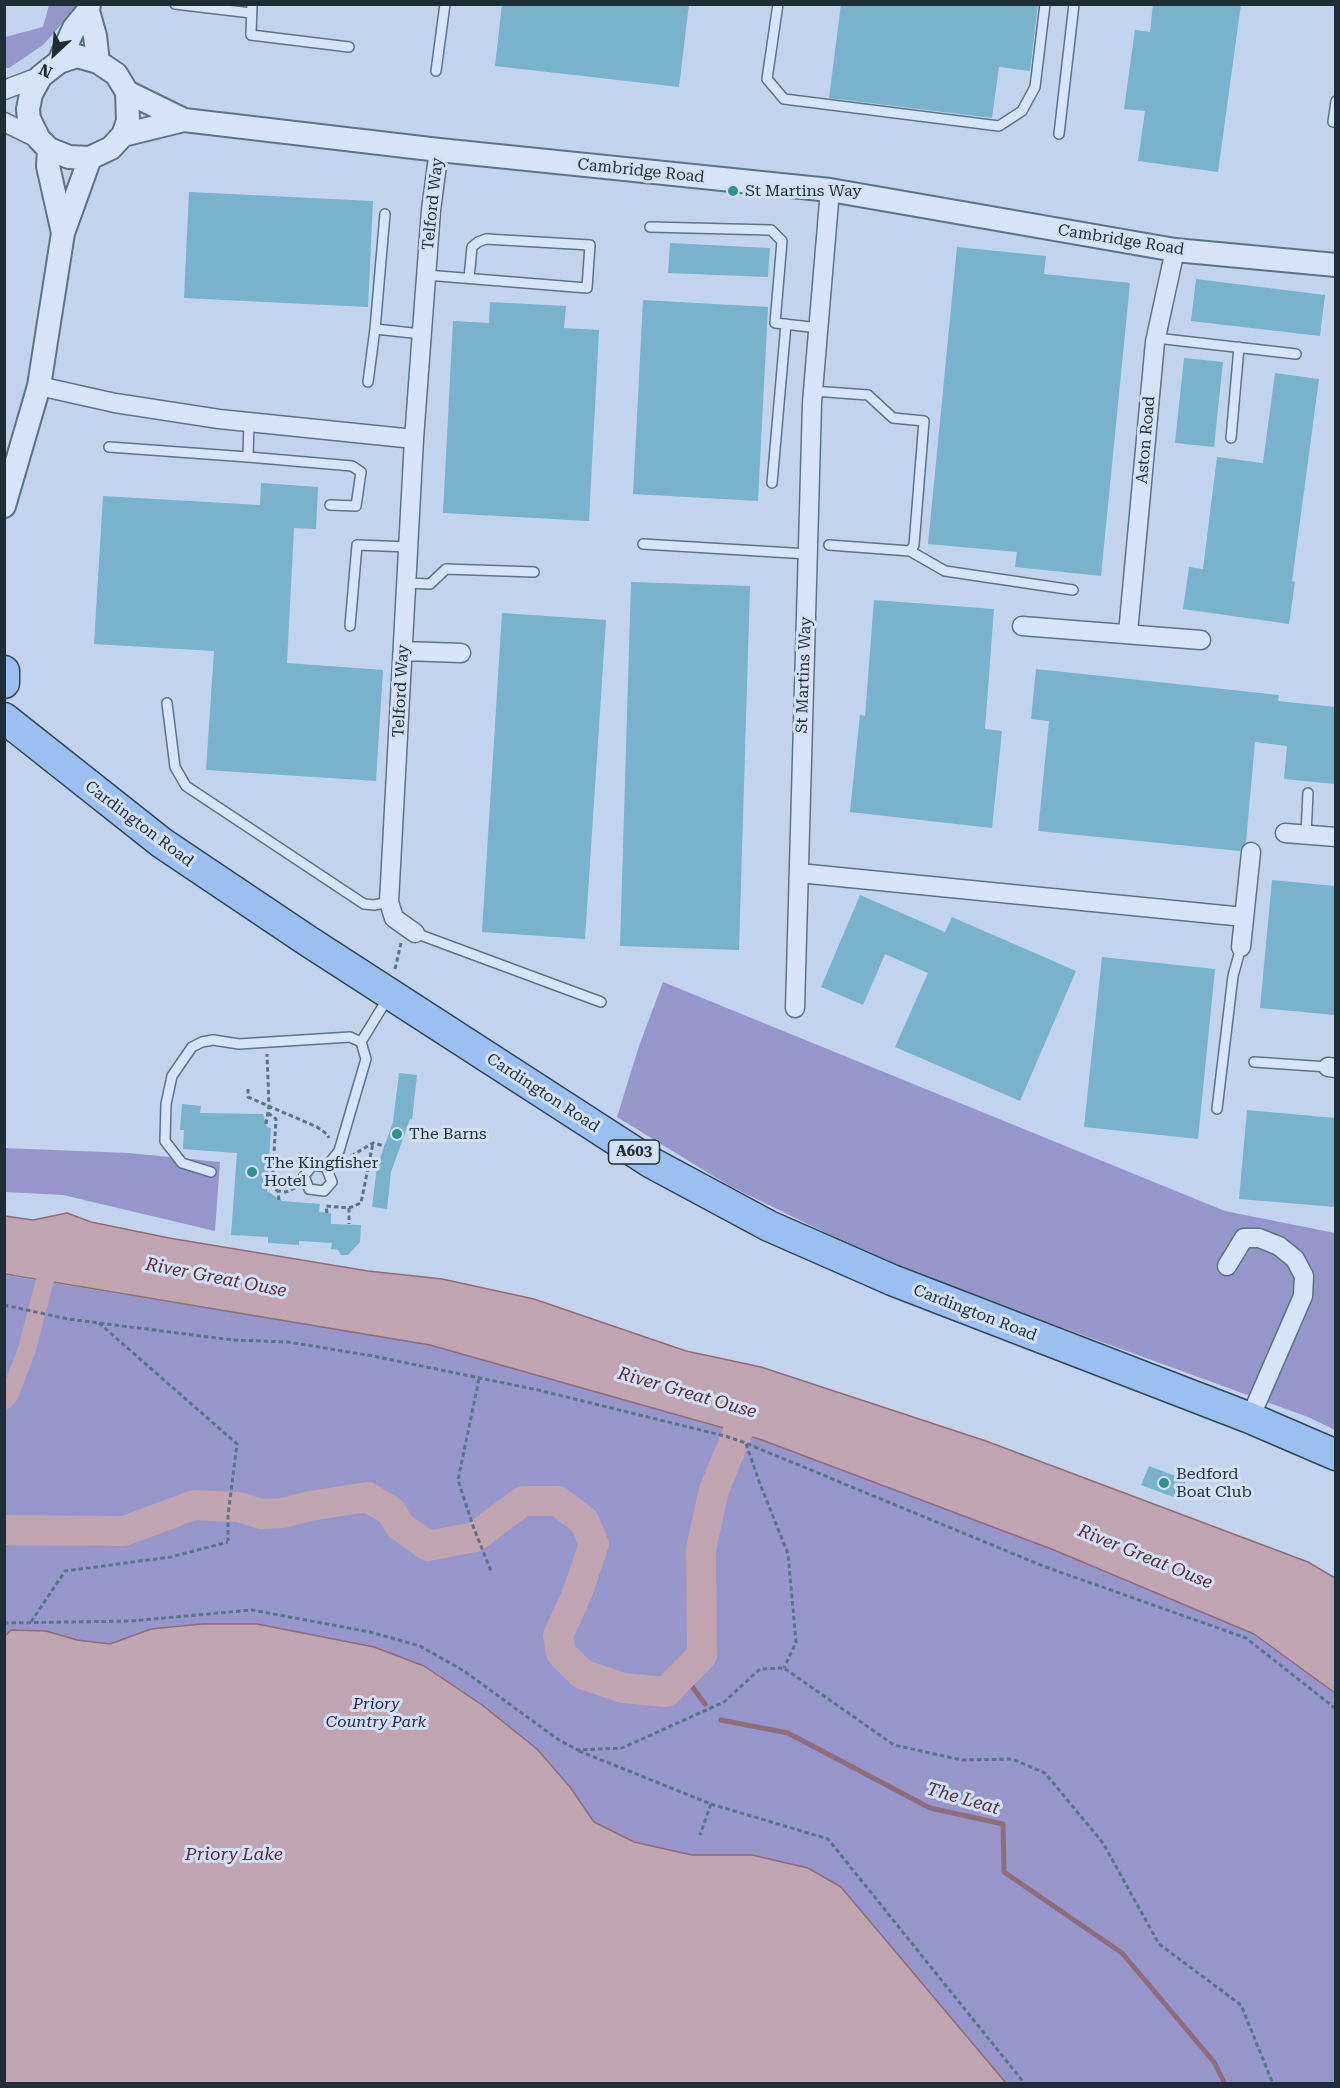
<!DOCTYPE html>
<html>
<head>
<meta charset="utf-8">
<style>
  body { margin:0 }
  #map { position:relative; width:1340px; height:2088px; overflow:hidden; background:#c2d4ed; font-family:"Roboto Serif",serif }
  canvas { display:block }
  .frame { position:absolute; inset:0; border:6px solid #1e2e37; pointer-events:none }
  .north { position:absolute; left:24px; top:24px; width:60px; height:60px; -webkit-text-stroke:4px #d2e0f5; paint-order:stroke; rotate:206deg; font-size:16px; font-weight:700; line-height:24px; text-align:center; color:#1e2e37 }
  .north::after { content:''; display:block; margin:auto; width:21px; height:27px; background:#1e2e37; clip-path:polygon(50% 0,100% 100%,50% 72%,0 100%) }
</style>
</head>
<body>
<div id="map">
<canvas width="1340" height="2088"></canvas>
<div class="frame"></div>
<div class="north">N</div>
</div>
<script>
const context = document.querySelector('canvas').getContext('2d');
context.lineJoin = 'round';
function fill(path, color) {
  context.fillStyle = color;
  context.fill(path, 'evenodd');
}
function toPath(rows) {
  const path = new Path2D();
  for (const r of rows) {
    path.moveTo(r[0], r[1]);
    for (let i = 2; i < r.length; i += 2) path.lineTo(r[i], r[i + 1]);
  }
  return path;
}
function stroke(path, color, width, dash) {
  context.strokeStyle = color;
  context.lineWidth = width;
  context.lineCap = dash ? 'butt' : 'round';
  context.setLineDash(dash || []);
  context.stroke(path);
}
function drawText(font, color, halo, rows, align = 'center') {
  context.font = font + ' "Roboto Serif",serif';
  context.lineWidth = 6;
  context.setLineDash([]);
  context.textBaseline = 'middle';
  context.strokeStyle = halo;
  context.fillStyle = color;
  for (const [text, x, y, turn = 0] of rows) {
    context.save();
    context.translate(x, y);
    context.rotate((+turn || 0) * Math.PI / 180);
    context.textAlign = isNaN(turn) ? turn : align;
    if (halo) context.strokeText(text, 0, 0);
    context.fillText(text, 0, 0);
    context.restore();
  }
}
const green = toPath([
  [49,5,79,5,72,19,67,18,43,45,9,68,5,68,5,37,43,27],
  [663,982,1225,1211,1335,1233,1335,1430,1308,1417,893,1266,728,1185,617,1117,639,1046],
  [4,1148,129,1153,220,1162,215,1231,63,1195,5,1192],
  [5,1275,431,1345,577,1386,762,1440,1054,1550,1254,1634,1335,1693,1335,2083,5,2083]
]);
const water = toPath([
  [67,1213,91,1222,169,1238,368,1271,442,1279,534,1299,686,1351,761,1367,986,1441,1308,1562,1335,1578,1335,1693,1254,1634,1054,1550,762,1440,727,1429,430,1345,5,1274,5,1216,33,1220,67,1213],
  [202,1624,257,1624,374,1647,424,1666,482,1705,537,1749,570,1787,594,1822,634,1842,692,1855,752,1855,808,1868,841,1887,1006,2083,5,2083,5,1636,11,1630,46,1631,77,1640,110,1644,151,1629,202,1624]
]);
const stream = toPath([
  [683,1674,705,1704],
  [721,1720,788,1733,930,1808,1003,1824,1004,1872,1122,1953,1214,2062,1225,2084]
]);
const canal = toPath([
  [4,1401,10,1394,27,1349,51,1257]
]);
const river = toPath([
  [4,1530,124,1531,194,1505,239,1507,261,1514,283,1513,310,1506,367,1497,391,1511,400,1526,428,1546,475,1537,523,1501,558,1501,584,1521,594,1544,578,1591,558,1636,561,1653,582,1674,623,1688,666,1692,702,1655,701,1549,714,1490,747,1410]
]);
const building = toPath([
  [502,4,689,4,679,87,495,66],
  [841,4,1038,4,1030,71,999,67,992,118,829,98],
  [1153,4,1241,4,1218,172,1138,161,1145,111,1124,109,1135,30,1150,32],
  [189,192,373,201,368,307,184,298],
  [670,243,770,248,768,277,668,273],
  [957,247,1046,256,1044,274,1130,283,1101,576,1015,567,1017,552,928,544],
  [1196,279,1325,295,1320,336,1191,321],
  [643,300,768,307,758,501,633,494],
  [490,302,566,306,564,328,599,330,589,521,443,513,453,321,489,323],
  [1184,358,1223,362,1214,447,1175,443],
  [1275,373,1319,379,1292,581,1295,582,1289,624,1183,609,1189,567,1203,569,1217,457,1263,463],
  [261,483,318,487,316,529,294,528,287,663,383,670,376,781,206,770,214,651,94,644,103,496,260,505],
  [631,582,750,586,739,950,620,946],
  [874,600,994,609,985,729,1002,731,992,828,850,812,860,715,865,716],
  [502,613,606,620,585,939,482,932],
  [1036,669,1279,695,1278,701,1335,707,1335,784,1284,779,1287,746,1255,742,1246,842,1240,851,1038,831,1049,721,1031,719],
  [1272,880,1335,886,1335,1015,1260,1008],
  [860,895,945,932,952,917,1076,971,1020,1101,895,1047,928,973,885,954,863,1005,821,987],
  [1102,957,1215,969,1198,1139,1084,1127],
  [399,1073,417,1075,412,1120,410,1119,391,1172,387,1209,372,1207,377,1167,393,1122],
  [182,1104,201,1106,200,1113,263,1114,267,1127,271,1128,267,1191,282,1201,320,1204,319,1212,331,1213,331,1224,361,1225,360,1242,348,1255,341,1255,338,1250,331,1249,332,1243,299,1241,299,1245,268,1243,268,1237,231,1235,237,1153,183,1149,184,1130,180,1130],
  [1247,1110,1335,1118,1335,1207,1239,1199],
  [1149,1466,1186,1480,1179,1499,1141,1485]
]);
const path = toPath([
  [395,969,401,943],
  [248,1089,248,1097,317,1127,327,1134,329,1138],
  [268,1113,276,1119,272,1187,278,1191],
  [266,1124,269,1106,267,1054],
  [351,1156,373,1143,385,1146],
  [279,1200,278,1191,286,1192,297,1187],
  [349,1208,349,1224],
  [327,1213,326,1206,349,1208,361,1203,373,1143],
  [4,1305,68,1319,232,1340,288,1342,373,1356,538,1390,725,1436,743,1442,1043,1566,1246,1638,1336,1709],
  [99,1323,237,1444,228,1515,228,1541],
  [479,1379,458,1480,473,1526,491,1571],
  [746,1444,760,1484,788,1554,796,1642,784,1668],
  [31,1622,65,1571,171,1557,228,1542],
  [4,1623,131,1621,252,1610,370,1632,420,1646,464,1671,559,1740,578,1750,622,1748,724,1702,760,1669,784,1668,894,1745,962,1760,1012,1759,1045,1773,1103,1843,1159,1944,1241,2005,1273,2084],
  [579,1751,711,1804,700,1835],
  [711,1804,828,1839,1025,2084]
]);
const service = toPath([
  [175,4,251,13],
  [252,4,251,35,349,47],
  [778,4,767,79,784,99,999,126,1022,111,1035,87,1045,4],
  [436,71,445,4],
  [1333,122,1336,101],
  [1059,134,1074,4],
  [650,227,771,230,782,241,775,323,819,328],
  [426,275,587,288,590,245,486,239,478,242,472,247,469,278],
  [375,329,385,214],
  [1156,338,1296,354],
  [368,382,375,329,422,334],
  [813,391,868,395,893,418,924,421,914,545,910,551,829,545],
  [249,422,248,457,352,466,361,472,356,506,330,505],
  [1231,438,1239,347],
  [109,447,248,457],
  [772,483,786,324],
  [643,544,808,554],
  [910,551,945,571,1073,590],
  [407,583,430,584,446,569,534,572],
  [350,626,357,545,409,547],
  [167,703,175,767,186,786,364,904,374,905,389,902],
  [1306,834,1308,793],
  [415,933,601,1002],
  [1254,1062,1328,1067],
  [1217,1109,1233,976,1241,947],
  [313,1165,326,1167,332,1182,324,1191,309,1189,304,1176,313,1165],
  [326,1167,339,1151,366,1059,361,1042,389,996],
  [211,1172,182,1163,165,1141,166,1104,172,1076,192,1047,202,1042,213,1040,239,1044,350,1037,361,1042]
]);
const minor = toPath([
  [4,90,41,76],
  [4,122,39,139],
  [39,386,115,403,219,419,414,439],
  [1022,626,1201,640],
  [1128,633,1155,342,1175,250],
  [404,651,461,653],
  [1285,833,1336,837],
  [799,873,1244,917],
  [415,933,394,918,389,902,414,439,431,210,439,150],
  [1241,947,1251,852],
  [795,1008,812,403,830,190],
  [1328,1067,1336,1068],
  [1227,1266,1244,1238,1259,1238,1279,1246,1295,1259,1304,1276,1303,1296,1250,1418]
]);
const tertiary = toPath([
  [89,4,88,11,95,36,98,62],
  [77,56,98,62,116,74,127,92,128,121,123,135,111,148,90,158,69,157,49,149,39,139,29,119,28,109,31,94,41,76,59,62,77,56],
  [59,62,74,28,88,11],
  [127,92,184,120],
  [123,135,184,120,439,150,830,190,1175,250,1336,265],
  [49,149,48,166,63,233],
  [4,506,39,386,63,233,90,158]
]);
const primary = toPath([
  [4,671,4,683],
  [4,718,162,843,308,941,650,1162,769,1226,892,1280,1250,1418,1336,1455]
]);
const markers = [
  [733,191,6,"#2a9588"],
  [397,1134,6,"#2a9588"],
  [252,1172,6,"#2a9588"],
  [1164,1483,6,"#2a9588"]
];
const shields = [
  [634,1152,51]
];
const shieldNames = [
  ["A603",634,1152]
];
const streetNames = [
  ["Cambridge Road",641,171,6],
  ["Telford Way",433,204,-84],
  ["Cambridge Road",1121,240,9],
  ["Aston Road",1146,440,-85],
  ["St Martins Way",804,675,-88],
  ["Telford Way",401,691,-87],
  ["Cardington Road",139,824,37],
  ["Cardington Road",543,1093,33],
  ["Cardington Road",975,1313,21]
];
const poiNames = [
  ["St Martins Way",745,191],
  ["The Barns",409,1134],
  ["The Kingfisher",264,1163],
  ["Hotel",264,1181],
  ["Bedford",1176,1474],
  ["Boat Club",1176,1492]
];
const parkNames = [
  ["Priory",376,1704],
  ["Country Park",376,1722]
];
const waterNames = [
  ["River Great Ouse",216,1278,11],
  ["River Great Ouse",687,1393,16],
  ["River Great Ouse",1145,1557,22],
  ["The Leat",963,1799,16],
  ["Priory Lake",234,1855]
];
fill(green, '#9696cb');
fill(water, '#c0a4b0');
stroke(water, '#8e6c78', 1.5);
stroke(stream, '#8e6c78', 5);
stroke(canal, '#c0a4b0', 18);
stroke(river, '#c0a4b0', 30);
fill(building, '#78b2cb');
stroke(service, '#5a7487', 12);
stroke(minor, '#5a7487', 21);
stroke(tertiary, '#5a7487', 26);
stroke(primary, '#2e4754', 33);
stroke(path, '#5a7487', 3, [4.5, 3]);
stroke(service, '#d5e4f8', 9);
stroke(minor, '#d5e4f8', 18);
stroke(tertiary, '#d5e4f8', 22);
stroke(primary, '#9abff0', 30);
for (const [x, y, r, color] of markers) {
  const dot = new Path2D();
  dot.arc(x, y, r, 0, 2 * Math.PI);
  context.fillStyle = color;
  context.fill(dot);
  stroke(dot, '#d2e0f5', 2);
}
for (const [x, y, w] of shields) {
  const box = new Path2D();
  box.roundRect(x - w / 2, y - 12, w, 24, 4.5);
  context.fillStyle = '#d2e0f5';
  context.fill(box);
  stroke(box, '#1e2e37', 1.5);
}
drawText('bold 15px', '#1e2e37', null, shieldNames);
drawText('16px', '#1e2e37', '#d2e0f5', streetNames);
drawText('16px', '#1e2e37', '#d2e0f5', poiNames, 'left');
drawText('italic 16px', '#2b2453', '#d2e0f5', parkNames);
drawText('italic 18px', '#562d34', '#d2e0f5', waterNames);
</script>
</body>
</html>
